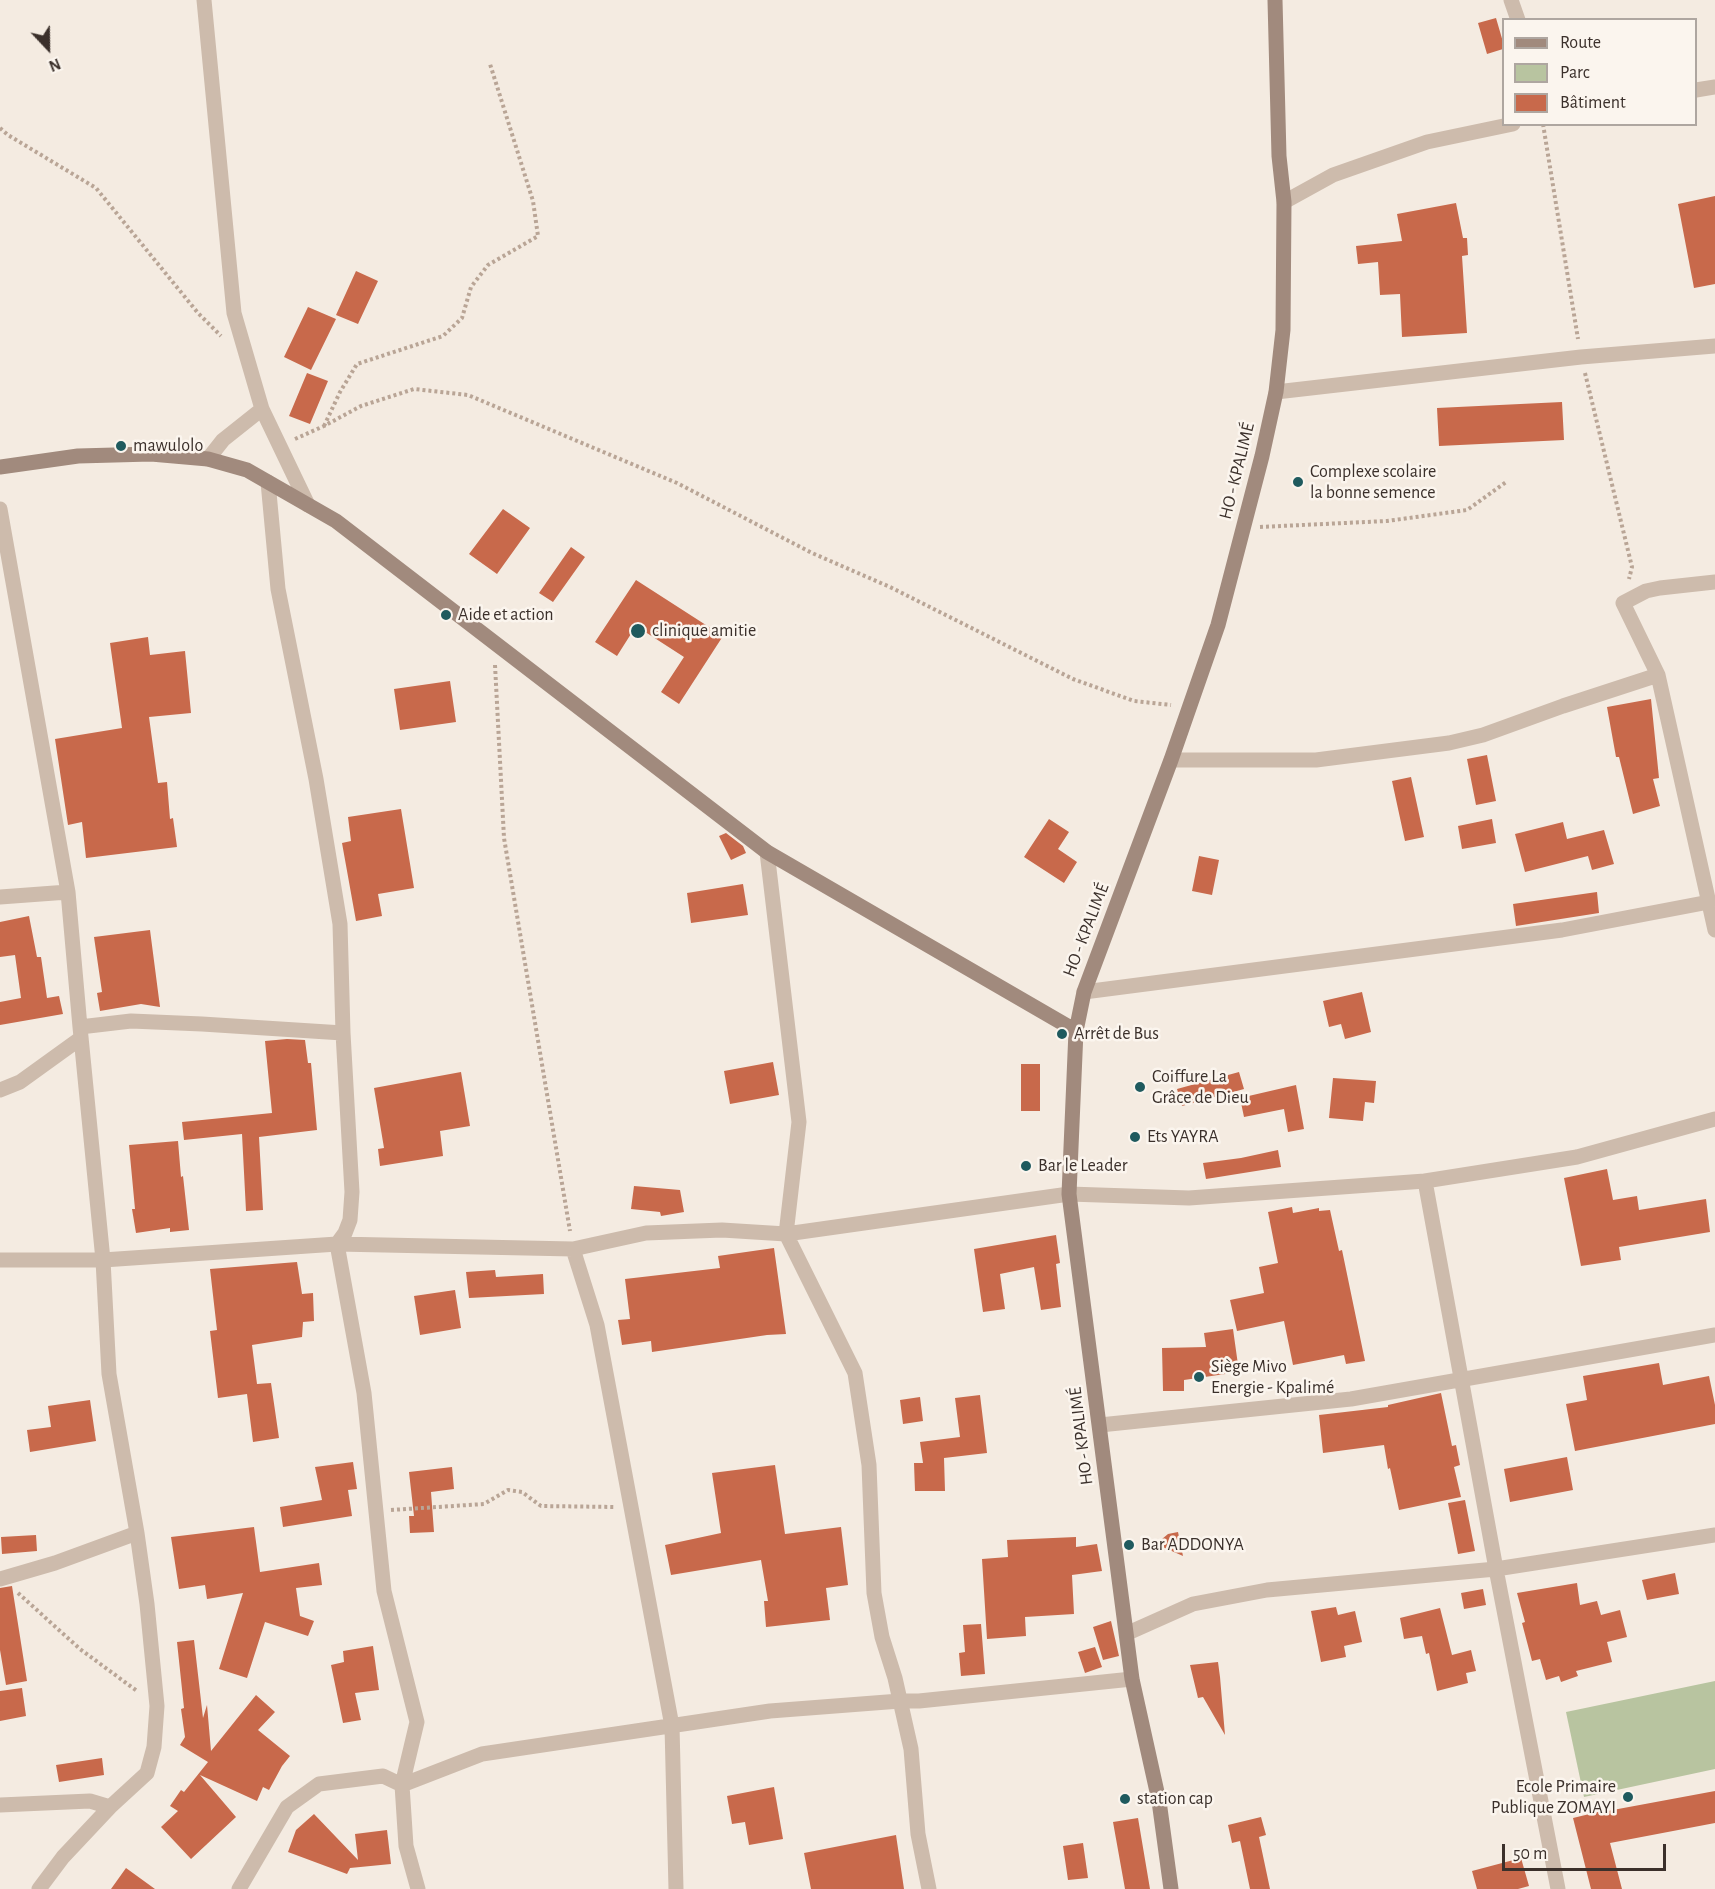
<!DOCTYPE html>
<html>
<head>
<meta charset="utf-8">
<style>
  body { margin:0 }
  #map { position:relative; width:1715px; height:1889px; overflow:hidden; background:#f4ebe1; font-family:"Alegreya Sans",sans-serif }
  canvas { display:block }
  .legend { position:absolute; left:1502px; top:18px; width:195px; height:108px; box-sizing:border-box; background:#fbf5ee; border:2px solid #aea6a0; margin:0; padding:8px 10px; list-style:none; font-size:18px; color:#3b302b }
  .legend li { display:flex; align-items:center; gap:12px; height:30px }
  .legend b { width:30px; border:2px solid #aea6a0 }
  .north { position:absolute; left:18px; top:18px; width:60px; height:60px; -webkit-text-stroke:4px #fbf5ee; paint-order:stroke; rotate:158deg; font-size:16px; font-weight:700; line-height:24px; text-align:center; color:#3b302b }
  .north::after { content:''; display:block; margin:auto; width:21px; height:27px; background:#3b302b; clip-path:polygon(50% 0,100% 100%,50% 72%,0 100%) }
  .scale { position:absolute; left:1502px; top:1844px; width:164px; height:27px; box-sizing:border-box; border:3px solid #3b302b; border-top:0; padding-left:8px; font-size:18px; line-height:21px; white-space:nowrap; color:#3b302b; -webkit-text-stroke:4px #fbf5ee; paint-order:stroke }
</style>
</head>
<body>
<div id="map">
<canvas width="1715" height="1889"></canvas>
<ul class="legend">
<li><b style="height:8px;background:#a18a7d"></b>Route</li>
<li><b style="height:16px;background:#b8c4a0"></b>Parc</li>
<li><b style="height:16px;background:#c8694b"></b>Bâtiment</li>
</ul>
<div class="north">N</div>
<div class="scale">50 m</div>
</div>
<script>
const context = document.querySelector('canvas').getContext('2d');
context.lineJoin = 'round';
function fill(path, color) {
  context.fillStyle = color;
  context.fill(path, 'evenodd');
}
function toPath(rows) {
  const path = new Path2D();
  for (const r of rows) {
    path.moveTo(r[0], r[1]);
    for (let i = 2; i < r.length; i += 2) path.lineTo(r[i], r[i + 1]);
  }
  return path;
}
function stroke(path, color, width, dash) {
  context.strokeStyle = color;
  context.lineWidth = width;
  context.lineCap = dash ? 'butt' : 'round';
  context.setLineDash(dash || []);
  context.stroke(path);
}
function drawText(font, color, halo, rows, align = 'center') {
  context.font = font + ' "Alegreya Sans",sans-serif';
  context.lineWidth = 5;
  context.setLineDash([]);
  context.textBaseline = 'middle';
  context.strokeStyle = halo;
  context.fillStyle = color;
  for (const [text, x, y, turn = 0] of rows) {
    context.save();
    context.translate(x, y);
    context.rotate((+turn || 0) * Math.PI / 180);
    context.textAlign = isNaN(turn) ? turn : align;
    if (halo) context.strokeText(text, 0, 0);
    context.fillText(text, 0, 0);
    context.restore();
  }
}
const green = toPath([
  [1715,1681,1715,1769,1584,1797,1566,1712]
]);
const building = toPath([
  [1496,18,1503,42,1503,49,1487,54,1478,23],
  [1715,196,1715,284,1694,288,1678,204],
  [1456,203,1463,238,1467,238,1468,255,1462,256,1467,333,1402,337,1400,294,1380,295,1378,262,1358,264,1356,246,1402,241,1397,214],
  [356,271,378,281,358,324,336,315],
  [308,307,336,319,311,370,284,357],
  [307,373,328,381,310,424,289,416],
  [1562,402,1564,440,1439,446,1437,408],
  [503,509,530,528,497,574,469,554],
  [571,547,585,557,553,602,539,593],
  [636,580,723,636,679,704,661,692,684,657,636,626,617,656,595,642],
  [148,637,150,655,185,651,191,713,149,717,158,783,167,782,170,819,173,818,177,847,86,858,82,822,68,825,55,739,122,728,110,643],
  [450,681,456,722,400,730,394,689],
  [1651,699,1659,778,1653,779,1660,806,1633,814,1619,757,1616,757,1607,707],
  [1487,755,1496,801,1476,805,1467,759],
  [1411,777,1424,837,1405,841,1392,781],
  [401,809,414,888,378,894,382,916,356,921,342,843,351,841,348,817],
  [1049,819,1069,832,1058,849,1077,862,1064,883,1024,857],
  [1492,819,1496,843,1462,849,1458,826],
  [1563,822,1567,839,1604,830,1614,864,1592,870,1588,856,1525,872,1515,834],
  [726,833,743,846,746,853,731,860,719,836],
  [1199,856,1219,860,1212,895,1192,891],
  [743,884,748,915,691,923,687,893],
  [1597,892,1599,913,1516,926,1513,904],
  [29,916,37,957,41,957,47,998,59,996,63,1014,0,1025,0,1002,21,998,15,955,0,957,0,922],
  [150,930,160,1007,141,1004,100,1011,97,993,102,992,94,937],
  [1362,992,1371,1032,1345,1039,1341,1024,1329,1027,1323,1001],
  [287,1039,305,1040,308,1063,311,1063,317,1130,259,1137,263,1210,246,1211,242,1134,184,1140,182,1122,272,1113,265,1041],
  [773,1062,779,1095,730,1104,724,1071],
  [1021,1064,1040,1064,1040,1111,1021,1111],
  [461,1072,470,1126,440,1131,443,1156,380,1166,378,1149,384,1148,374,1088],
  [1239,1072,1244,1089,1182,1106,1177,1089],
  [1333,1078,1376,1081,1374,1103,1365,1102,1363,1121,1329,1118],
  [1296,1085,1304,1129,1288,1132,1284,1109,1244,1117,1240,1098],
  [178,1141,181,1177,183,1176,189,1230,170,1232,170,1228,136,1233,132,1209,135,1209,129,1145],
  [1278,1150,1281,1167,1206,1179,1203,1163,1241,1158],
  [1607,1169,1613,1200,1637,1196,1639,1210,1706,1199,1710,1232,1619,1247,1621,1260,1581,1266,1564,1178],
  [634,1186,680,1190,684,1212,661,1216,660,1212,631,1209],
  [1292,1207,1293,1213,1319,1208,1319,1211,1330,1210,1339,1251,1342,1250,1365,1361,1346,1364,1344,1355,1293,1365,1284,1321,1237,1331,1230,1300,1264,1293,1259,1267,1278,1263,1268,1212],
  [1056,1235,1060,1263,1056,1264,1061,1307,1041,1310,1034,1267,1000,1274,1005,1309,983,1312,974,1249],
  [774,1248,786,1334,767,1335,652,1352,651,1341,622,1345,618,1320,630,1319,625,1279,720,1268,718,1256],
  [297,1262,302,1294,313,1293,314,1321,303,1322,302,1337,252,1345,257,1384,271,1383,279,1438,253,1442,247,1394,218,1398,210,1331,217,1330,210,1269],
  [495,1270,496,1277,543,1274,544,1294,469,1298,466,1272],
  [455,1290,461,1328,420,1335,414,1296],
  [1233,1329,1239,1372,1184,1380,1184,1391,1163,1391,1162,1348,1206,1347,1204,1333],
  [1659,1363,1663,1385,1709,1376,1715,1405,1715,1424,1575,1451,1566,1404,1587,1400,1583,1376],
  [1441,1393,1452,1446,1456,1445,1460,1465,1454,1467,1461,1497,1399,1510,1390,1468,1388,1469,1384,1445,1323,1453,1319,1415,1388,1407,1388,1405],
  [980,1395,987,1453,944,1458,945,1491,915,1491,914,1463,923,1463,920,1442,960,1437,955,1398],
  [920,1397,923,1421,903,1424,900,1400],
  [90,1400,96,1441,30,1452,27,1430,51,1427,48,1406],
  [1567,1457,1573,1490,1510,1502,1504,1469],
  [353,1462,357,1489,348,1490,352,1516,283,1527,280,1507,322,1500,315,1467],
  [775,1465,785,1534,841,1527,848,1585,826,1588,830,1620,766,1627,764,1601,768,1601,761,1560,671,1575,665,1545,721,1533,712,1473],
  [452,1467,454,1489,431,1492,434,1532,410,1533,409,1516,414,1516,409,1472],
  [1465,1500,1475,1551,1458,1554,1448,1503],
  [254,1527,260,1572,319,1563,322,1585,296,1588,300,1616,314,1621,308,1636,265,1622,247,1678,219,1669,243,1593,207,1599,205,1585,179,1589,171,1537],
  [1178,1532,1183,1556,1156,1544,1168,1534],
  [36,1535,37,1551,2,1554,1,1537],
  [1076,1537,1076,1547,1097,1544,1102,1571,1072,1575,1074,1614,1025,1617,1026,1636,987,1639,982,1559,1008,1557,1007,1540],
  [1675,1573,1679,1594,1647,1600,1642,1580],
  [1577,1583,1580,1605,1597,1601,1601,1615,1620,1610,1627,1637,1607,1642,1612,1662,1576,1671,1578,1676,1561,1682,1559,1676,1546,1680,1540,1659,1532,1661,1522,1623,1525,1622,1517,1593],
  [12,1586,27,1681,6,1685,0,1650,0,1588],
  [1483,1589,1486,1605,1464,1609,1461,1593],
  [1336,1607,1338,1615,1355,1611,1362,1642,1344,1646,1346,1657,1321,1662,1311,1611],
  [1440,1608,1452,1655,1471,1650,1476,1671,1466,1673,1468,1683,1437,1691,1429,1653,1426,1654,1422,1636,1404,1639,1400,1618],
  [1111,1621,1119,1656,1103,1660,1093,1627],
  [981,1624,985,1674,961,1676,959,1653,965,1652,963,1625],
  [194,1640,203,1718,207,1705,211,1751,256,1695,275,1712,258,1730,290,1756,282,1766,269,1790,263,1787,257,1801,200,1775,236,1817,191,1859,161,1827,178,1811,170,1806,181,1790,184,1792,208,1762,180,1745,185,1737,181,1709,184,1708,177,1642],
  [373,1646,379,1690,355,1693,361,1720,343,1723,331,1665,344,1662,343,1651],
  [1095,1647,1102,1667,1085,1673,1078,1652],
  [1218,1662,1220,1677,1225,1735,1203,1697,1198,1698,1190,1665],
  [22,1688,26,1716,0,1721,0,1691],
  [102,1758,104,1775,59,1782,56,1765],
  [774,1787,783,1839,749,1845,745,1822,732,1824,727,1796],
  [1715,1791,1715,1823,1610,1843,1622,1889,1591,1889,1573,1818,1602,1811,1602,1812],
  [314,1814,358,1860,355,1834,387,1830,391,1864,350,1868,347,1874,288,1852,296,1830],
  [1261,1817,1266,1835,1259,1837,1270,1889,1250,1889,1240,1841,1232,1843,1228,1825],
  [1138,1818,1150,1889,1125,1889,1113,1822],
  [896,1835,904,1889,811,1889,804,1853],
  [1083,1843,1088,1878,1068,1880,1063,1846],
  [1521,1858,1529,1886,1518,1889,1477,1889,1472,1871],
  [126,1868,155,1889,111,1889]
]);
const path = toPath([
  [1543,124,1578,339],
  [0,128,8,135,96,188,198,313,221,336],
  [1585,373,1632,567,1629,579],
  [324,426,340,392,357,364,443,336,462,318,471,287,488,265,538,236,533,201,490,64],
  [295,439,324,426,361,406,414,389,468,395,677,483,812,553,890,587,1073,679,1134,701,1171,705],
  [1260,527,1387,521,1467,510,1506,482],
  [495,665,504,838,570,1231],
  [391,1510,484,1504,508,1490,522,1492,541,1506,615,1507],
  [18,1593,80,1649,137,1691]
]);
const street = toPath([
  [204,0,234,313,262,409,223,440,208,459],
  [1511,0,1518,20],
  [1696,90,1715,87],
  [1284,202,1333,175,1427,142,1513,124],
  [1276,392,1581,357,1715,346],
  [262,409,308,505],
  [268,482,278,589,316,779,340,924,343,1033,352,1192,350,1220,345,1233,337,1244,364,1393,384,1591,417,1722,402,1785,406,1846,418,1889],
  [0,509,68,892,80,1027],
  [1715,582,1660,588,1646,591,1623,603,1658,675,1715,930],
  [1171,760,1316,760,1449,743,1483,735,1563,706,1658,675],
  [767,852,799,1122,786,1234,855,1373,869,1465,874,1593,882,1637,895,1678,911,1749,918,1834,929,1889],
  [0,897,68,892],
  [1084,992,1562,930,1709,902],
  [0,1090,20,1082,81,1038],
  [1425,1181,1496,1569,1558,1889],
  [573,1249,597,1325,672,1726,676,1889],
  [0,1260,103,1260,337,1244,573,1249,646,1233,722,1230,786,1234,1069,1194,1189,1198,1425,1181,1577,1157,1715,1119],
  [1100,1425,1351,1399,1715,1335],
  [0,1579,55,1563,137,1533],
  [1128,1633,1193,1604,1267,1590,1496,1569,1715,1535],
  [0,1805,90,1801,110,1807],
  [39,1889,63,1857,110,1807,147,1773,154,1747,157,1706,147,1604,137,1533,109,1374,103,1260,80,1027,131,1021,202,1024,343,1033],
  [239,1889,287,1807,319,1784,383,1776,402,1785,482,1754,770,1711,900,1701,919,1701,1132,1679]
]);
const secondary = toPath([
  [0,467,78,456,151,454,208,459,247,470,336,521,767,852,1076,1031],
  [1171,1889,1159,1801,1132,1679,1069,1194,1076,1031,1084,992,1171,760,1218,625,1262,456,1276,392,1283,330,1284,202,1279,156,1275,0]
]);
const markers = [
  [121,446,6,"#1f5a5e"],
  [1298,482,6,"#1f5a5e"],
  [446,615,6,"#1f5a5e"],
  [638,631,8,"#1f5a5e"],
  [1062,1034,6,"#1f5a5e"],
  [1140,1087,6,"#1f5a5e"],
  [1135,1137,6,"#1f5a5e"],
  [1026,1166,6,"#1f5a5e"],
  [1199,1377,6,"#1f5a5e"],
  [1129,1545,6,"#1f5a5e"],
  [1628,1797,6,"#1f5a5e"],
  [1125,1799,6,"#1f5a5e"]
];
const poiNames = [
  ["mawulolo",133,446],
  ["Complexe scolaire",1310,472],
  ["la bonne semence",1310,493],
  ["Aide et action",458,615],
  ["clinique amitie",652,631],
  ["Arrêt de Bus",1074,1034],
  ["Coiffure La",1152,1077],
  ["Grâce de Dieu",1152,1098],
  ["Ets YAYRA",1147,1137],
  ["Bar le Leader",1038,1166],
  ["Siège Mivo",1211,1367],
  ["Energie - Kpalimé",1211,1388],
  ["Bar ADDONYA",1141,1545],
  ["Ecole Primaire",1616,1787,"right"],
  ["Publique ZOMAYI",1616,1808,"right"],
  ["station cap",1137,1799]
];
const streetNames = [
  ["HO - KPALIMÉ",1237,471,-76],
  ["HO - KPALIMÉ",1086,930,-69],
  ["HO - KPALIMÉ",1081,1436,-97]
];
fill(green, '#b8c4a0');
fill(building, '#c8694b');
stroke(path, '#b9a596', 4, [3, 3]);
stroke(street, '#cdbbac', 15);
stroke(secondary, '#a18a7d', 15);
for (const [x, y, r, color] of markers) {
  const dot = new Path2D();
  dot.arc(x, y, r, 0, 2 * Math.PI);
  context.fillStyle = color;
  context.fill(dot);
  stroke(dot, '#fbf5ee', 2);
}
drawText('18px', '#3b302b', '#fbf5ee', poiNames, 'left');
drawText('18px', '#3b302b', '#fbf5ee', streetNames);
</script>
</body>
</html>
